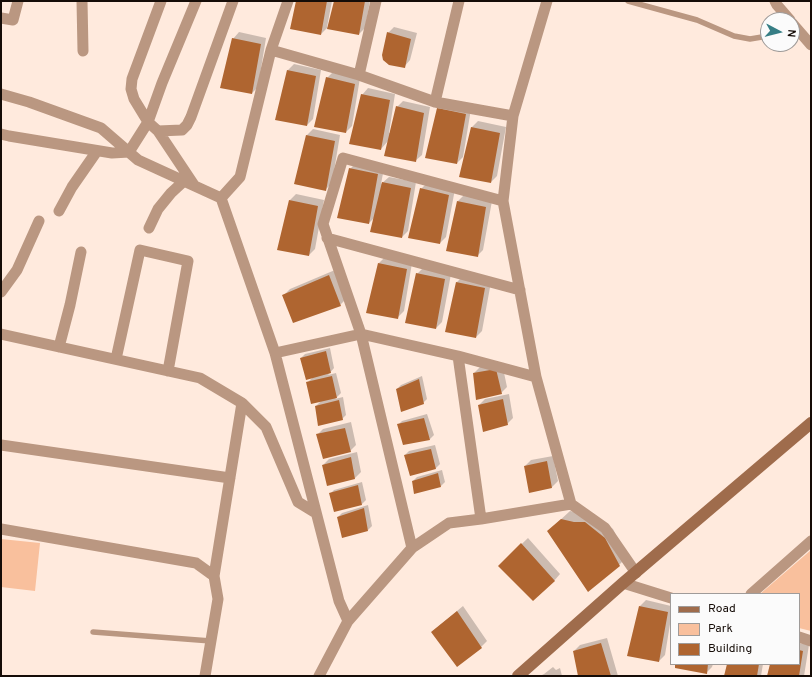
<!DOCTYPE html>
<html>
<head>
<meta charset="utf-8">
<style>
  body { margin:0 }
  #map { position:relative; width:812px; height:677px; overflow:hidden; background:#ffeadd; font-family:Overpass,sans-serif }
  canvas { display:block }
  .frame { position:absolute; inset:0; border:2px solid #150c07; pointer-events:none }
  .legend { position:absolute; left:670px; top:593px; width:130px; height:72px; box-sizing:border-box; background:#fbfbfb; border:1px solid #9f9b99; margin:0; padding:5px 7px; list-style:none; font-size:12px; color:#150c07 }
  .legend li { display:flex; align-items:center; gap:8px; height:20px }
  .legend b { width:20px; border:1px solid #9f9b99 }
  .north { position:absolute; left:760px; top:12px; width:40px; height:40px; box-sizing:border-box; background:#fbfbfb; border:1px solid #9f9b99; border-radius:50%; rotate:97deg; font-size:11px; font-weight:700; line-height:16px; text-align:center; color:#150c07 }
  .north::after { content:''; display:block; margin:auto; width:14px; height:18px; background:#367e85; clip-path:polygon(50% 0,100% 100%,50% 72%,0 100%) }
</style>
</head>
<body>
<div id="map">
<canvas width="812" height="677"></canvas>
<div class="frame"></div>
<ul class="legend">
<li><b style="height:5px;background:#9f6c4c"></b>Road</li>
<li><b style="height:11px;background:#f9c09d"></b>Park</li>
<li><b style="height:11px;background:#af6530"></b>Building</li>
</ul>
<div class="north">N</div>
</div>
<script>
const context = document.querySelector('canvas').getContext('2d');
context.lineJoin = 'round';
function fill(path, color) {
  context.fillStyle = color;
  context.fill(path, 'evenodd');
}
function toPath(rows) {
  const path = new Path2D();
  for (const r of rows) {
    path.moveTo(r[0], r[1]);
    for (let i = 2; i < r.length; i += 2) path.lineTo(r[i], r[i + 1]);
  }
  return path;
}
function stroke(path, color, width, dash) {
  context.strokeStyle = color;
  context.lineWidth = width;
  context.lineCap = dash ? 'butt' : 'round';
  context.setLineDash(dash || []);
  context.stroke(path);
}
const green = toPath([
  [1,539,40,543,35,591,1,587],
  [811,550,811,631,799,628,799,594,760,594]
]);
const shadow = toPath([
  [297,1,332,1,327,27,328,27,321,34],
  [335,1,370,1,365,28,359,34],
  [394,27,417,33,410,60,404,67,388,33],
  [239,32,266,38,258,87,252,93,233,39],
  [294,64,321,70,313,119,307,125,288,70],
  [333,72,360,78,352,126,346,132,327,78],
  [368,88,395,94,389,133,390,133,397,107,403,101,430,107,422,155,415,161,388,141,381,149,362,95],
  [444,103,471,109,463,157,457,163,438,109],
  [478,121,506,127,497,176,491,182,472,127],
  [313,129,340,135,332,183,326,189,295,184,307,135],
  [356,163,384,168,381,184,389,177,416,182,408,231,402,237,374,218,369,223,350,169],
  [427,183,455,189,446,237,440,243,421,189],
  [296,194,324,200,315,249,309,255,290,200],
  [464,195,492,201,483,250,477,256,458,201],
  [385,257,412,263,404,311,398,317,379,263],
  [423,268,451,274,442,322,436,328,417,274],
  [335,270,346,299,340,305,284,295,290,289],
  [463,276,491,282,482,331,476,337,457,282],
  [330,348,334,368,328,375,336,373,341,393,335,399,343,397,346,415,342,419,316,406,322,400,307,383,313,377,301,358,305,354],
  [502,363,507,387,501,393,474,373,480,367],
  [422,376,427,399,423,403,397,389,401,385],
  [509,394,513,418,507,424,479,405,485,399],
  [427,414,434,435,430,439,398,425,402,421],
  [351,422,356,445,350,451,317,435,323,429],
  [435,445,440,464,436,468,410,475,405,455,409,451],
  [357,452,361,472,355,478,328,484,323,465,329,459],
  [553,456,558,481,552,487,530,492,525,466,531,460],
  [442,470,445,482,441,486,415,492,413,481,417,477],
  [362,482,366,500,362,504,330,494,334,490],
  [368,505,372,526,368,530,338,517,342,513],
  [570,511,583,514,594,514,613,529,627,557,619,565,557,523],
  [528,538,560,574,554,581,499,566],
  [646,600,671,606,671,618,665,655,659,661,640,606],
  [463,606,487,641,481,647,439,626],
  [607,638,618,676,579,676,574,651,580,645],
  [799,643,809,645,804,676,768,676,771,664,799,664],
  [676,664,713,664,712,667,706,673],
  [728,664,763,664,761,676,725,676],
  [553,667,556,670,560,668,562,676,540,676,544,674]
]);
const building = toPath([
  [296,1,327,1,321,35,290,29],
  [334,1,365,1,359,35,327,29],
  [387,32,411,39,405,68,389,65,383,60,382,55],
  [232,38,261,44,252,94,220,88],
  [287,70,316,76,307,126,275,120],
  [326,77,355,84,346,133,314,127],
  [361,94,390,100,381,150,349,144],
  [396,106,424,113,416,162,384,156],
  [437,108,466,114,457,164,425,158],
  [471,127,500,133,491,183,459,177],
  [306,135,335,141,326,191,294,184],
  [349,168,378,174,369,224,337,218],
  [382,182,411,188,402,238,370,232],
  [420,188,449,195,440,244,408,238],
  [289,200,318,206,309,256,277,250],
  [457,201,486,207,478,257,446,251],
  [378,263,407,269,398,319,366,313],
  [416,273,445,279,436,329,405,323],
  [329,275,341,306,293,323,282,295],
  [456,282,485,288,476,338,445,332],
  [326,351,331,373,306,380,300,358],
  [496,369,502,394,476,400,473,373],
  [332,376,337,398,311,404,306,382],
  [419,379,424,404,401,412,396,389],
  [503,399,508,425,483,432,478,405],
  [339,400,343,420,318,426,315,406],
  [424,418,430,440,403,445,397,424],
  [345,428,351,452,323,459,316,434],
  [431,449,436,469,410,476,404,455],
  [351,457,355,479,327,486,322,465],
  [547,461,552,488,529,493,524,466],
  [438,473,441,487,414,494,412,481],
  [358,485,362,505,334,512,329,493],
  [364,508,368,531,342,538,337,517],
  [561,519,574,522,585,522,605,538,620,566,588,592,547,531],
  [521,543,555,581,533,601,498,566],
  [639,606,668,612,659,662,627,656],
  [457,611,482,648,457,667,431,632],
  [601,643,611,676,578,676,573,651],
  [799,650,803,651,799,676,767,676,770,664,799,664],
  [675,664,708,664,707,674,675,668],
  [727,664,759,664,757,676,724,676]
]);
const lane = toPath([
  [628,1,697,20,734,36,750,39,768,36],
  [93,632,211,641]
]);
const street = toPath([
  [82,1,83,51],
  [161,1,132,79,131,89,134,99,148,122,158,131,182,130,187,125,191,117,233,1],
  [288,1,271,50,240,177,221,198,275,353,339,601,348,621,319,676],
  [775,1,777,5,790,20],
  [1,18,13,20,18,1],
  [792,23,811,45],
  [271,50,359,75,435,102,513,116,503,201],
  [359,75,376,1],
  [1,94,29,102,101,128,138,160,221,198],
  [435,102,459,1],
  [513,116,547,1],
  [158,131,194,185],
  [1,134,9,136,112,153,129,152,148,122,162,83,196,1],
  [59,211,72,187,97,151],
  [149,228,158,209,171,193,184,181],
  [327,238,520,290],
  [1,292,17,270,39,221],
  [1,334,200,378,242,403,266,427,298,502,316,513],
  [59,347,70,305,81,252],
  [275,353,361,334,412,548],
  [458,356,536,377],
  [116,359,140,250,188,261,168,371],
  [1,445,230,478],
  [481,519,571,504],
  [1,529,196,563,214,576,218,599,205,676],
  [214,576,242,403],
  [623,583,671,598],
  [751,594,811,541],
  [348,621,412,548,449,523,481,519,458,356,361,334,323,224,343,158,503,201,536,377,571,504,605,528,636,573],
  [799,637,811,641]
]);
const secondary = toPath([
  [518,676,623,583,811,423]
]);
fill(green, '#f9c09d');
fill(shadow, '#0003');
fill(building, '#af6530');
stroke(lane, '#ba9781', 5.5);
stroke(street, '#ba9781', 11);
stroke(secondary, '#9f6c4c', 12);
</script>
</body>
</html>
